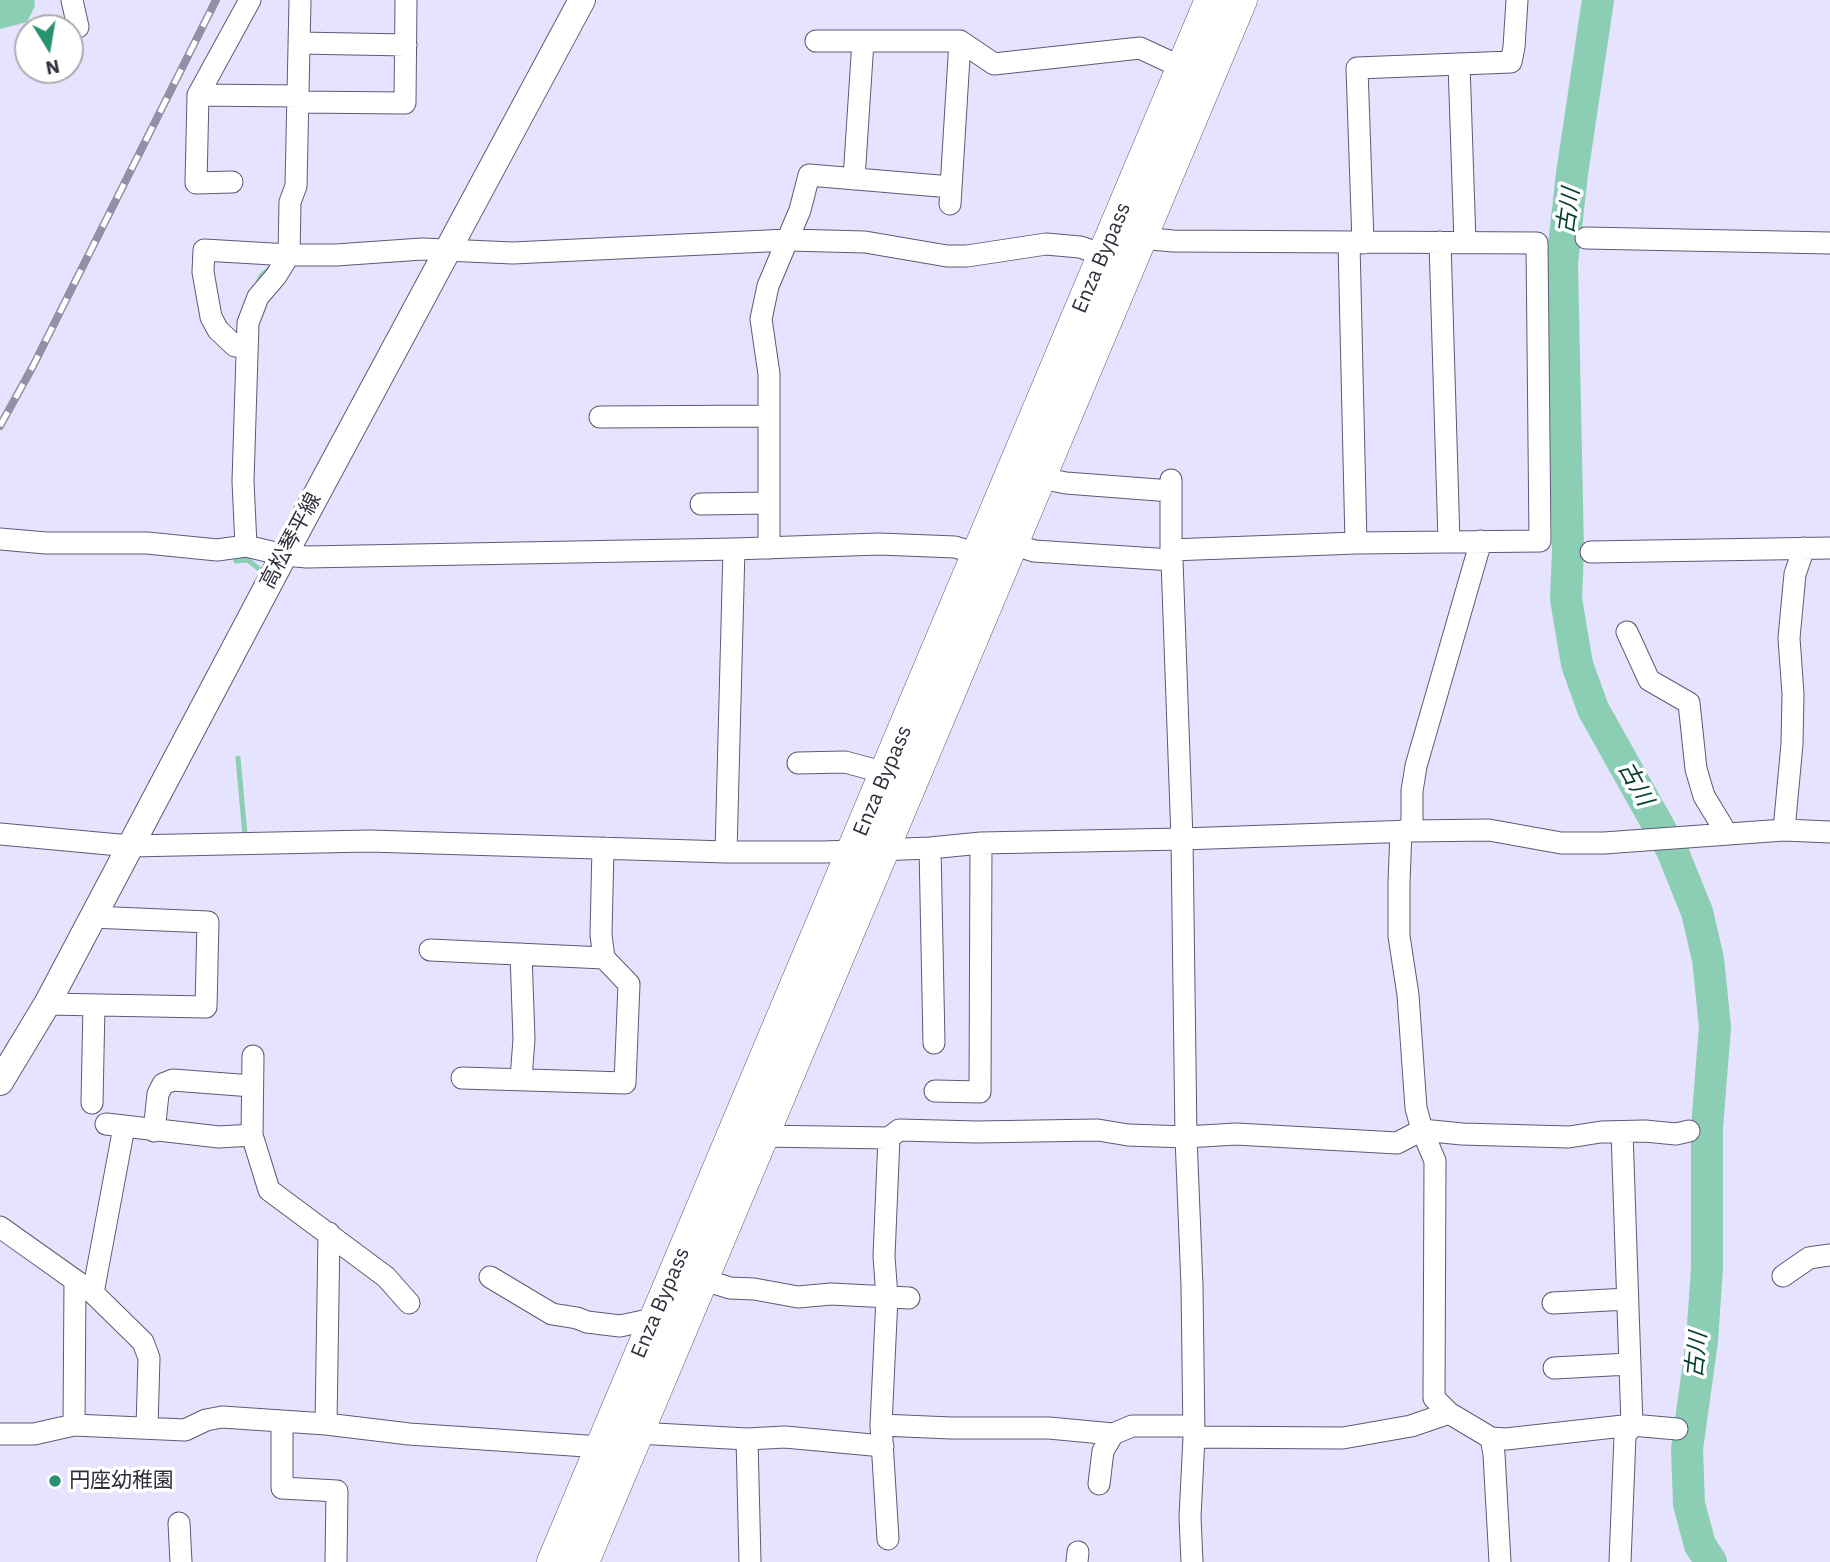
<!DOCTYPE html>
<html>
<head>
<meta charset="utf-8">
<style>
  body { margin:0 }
  #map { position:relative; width:1830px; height:1562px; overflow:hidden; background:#e6e3fe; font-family:"IBM Plex Sans",sans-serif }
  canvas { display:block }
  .north { position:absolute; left:14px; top:14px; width:70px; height:70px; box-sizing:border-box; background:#fff; border:2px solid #acacb1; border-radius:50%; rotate:169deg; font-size:19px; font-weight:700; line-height:28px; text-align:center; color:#302f3c }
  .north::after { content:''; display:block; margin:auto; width:24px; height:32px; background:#269271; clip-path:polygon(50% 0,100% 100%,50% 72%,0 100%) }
</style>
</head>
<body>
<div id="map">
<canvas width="1830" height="1562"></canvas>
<div class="north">N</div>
</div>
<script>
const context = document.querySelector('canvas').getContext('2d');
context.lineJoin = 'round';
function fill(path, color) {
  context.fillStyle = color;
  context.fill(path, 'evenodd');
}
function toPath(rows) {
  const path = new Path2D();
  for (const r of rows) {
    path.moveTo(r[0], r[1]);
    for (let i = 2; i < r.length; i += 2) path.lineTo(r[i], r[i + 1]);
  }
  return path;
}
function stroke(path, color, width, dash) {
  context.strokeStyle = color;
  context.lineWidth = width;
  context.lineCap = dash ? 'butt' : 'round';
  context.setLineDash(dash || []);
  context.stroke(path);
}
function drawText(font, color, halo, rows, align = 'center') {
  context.font = font + ' "IBM Plex Sans","Noto Sans JP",sans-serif';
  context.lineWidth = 7;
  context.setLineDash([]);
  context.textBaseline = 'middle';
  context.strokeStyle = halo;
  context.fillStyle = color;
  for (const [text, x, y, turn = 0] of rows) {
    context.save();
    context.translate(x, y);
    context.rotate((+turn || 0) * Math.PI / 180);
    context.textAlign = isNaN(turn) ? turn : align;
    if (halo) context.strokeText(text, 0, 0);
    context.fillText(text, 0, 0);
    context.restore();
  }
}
const water = toPath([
  [0,0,34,0,35,6,27,22,0,29]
]);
const stream = toPath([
  [257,285,261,276,270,268],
  [236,561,248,560,259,569],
  [238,758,245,835]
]);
const river = toPath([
  [1598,0,1572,174,1562,263,1568,551,1566,599,1577,664,1593,709,1672,850,1697,912,1708,959,1715,1027,1707,1127,1707,1268,1702,1341,1687,1449,1689,1504,1700,1545,1711,1562]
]);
const minor = toPath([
  [72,0,78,27],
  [816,41,960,41,994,64,1140,48,1183,68],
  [299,43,406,45],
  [1459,64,1465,242],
  [198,95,298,96],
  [298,102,405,103,406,0],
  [854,179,863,41],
  [232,182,196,183,198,95,250,0],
  [950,204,960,41],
  [1586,238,1830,243],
  [1440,242,1449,541],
  [1349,243,1356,543],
  [1363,243,1357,68,1511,62,1514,47,1517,0],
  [247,348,235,346,218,330,211,317,203,272,204,250,289,255,336,255,422,249,513,253,788,240,865,242,947,256,967,256,1046,244,1080,247,1104,255],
  [600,417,769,416],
  [1041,478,1066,483,1171,491],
  [1171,480,1171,550],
  [701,504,769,503],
  [0,539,46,543,147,543,217,550,246,546,284,555,307,557,734,549,879,544,955,547,978,554],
  [1013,544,1034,551,1172,560,1171,550,1356,543,1540,541,1537,243,1173,241,1141,238],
  [246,546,243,481,248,323,258,297,276,276,289,255,290,202,296,186,300,0],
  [769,548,769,374,761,319,768,286,800,210,809,175,951,187],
  [1591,552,1830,548],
  [1172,560,1182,839,1186,1137,1192,1286,1194,1437,1190,1517,1192,1562],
  [1627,632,1649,680,1689,703,1696,769,1704,796,1727,834],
  [798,763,845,762,886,773],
  [1784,830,1792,744,1793,694,1789,638,1795,574,1804,548],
  [1401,831,1399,883,1399,936,1408,995,1416,1108,1422,1130,1435,1161,1434,1398,1449,1413,1491,1438,1506,1439,1632,1425,1677,1429],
  [1412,831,1412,791,1416,766,1481,541],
  [0,834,130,846,369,841,726,852,824,852,930,848,981,843,1182,839,1412,831,1489,830,1561,843,1604,843,1784,830,1830,832],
  [930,848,934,1043],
  [726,852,734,549],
  [430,950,604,958],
  [47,1004,206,1007,208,922,92,917],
  [253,1056,252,1135,269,1190,386,1277,409,1303],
  [462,1078,625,1083,629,984,604,958,601,935,603,848],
  [521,1079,524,1039,521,954],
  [935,1091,980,1092,981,843],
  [92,1103,94,1005],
  [106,1124,219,1137,252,1135],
  [154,1131,158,1094,163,1084,173,1080,252,1086],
  [761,1136,889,1138,899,1130,977,1132,1098,1130,1128,1135,1186,1137,1236,1134,1397,1143,1422,1130,1462,1134,1569,1137,1601,1132,1645,1131,1676,1134,1689,1131],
  [0,1227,93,1293,143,1342,149,1358,147,1427],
  [1783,1276,1809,1258,1830,1255],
  [490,1277,552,1314,577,1318,587,1322,620,1326,653,1319],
  [701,1279,730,1288,754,1289,798,1297,831,1294,909,1298],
  [93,1293,124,1127],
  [1553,1303,1627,1299],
  [1554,1368,1629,1364],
  [282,1421,282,1488,337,1491,336,1562],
  [326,1424,329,1233],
  [74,1425,75,1280],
  [881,1425,951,1428,1049,1428,1113,1434,1132,1426,1192,1426],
  [637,1433,747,1439,785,1437,883,1446],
  [0,1434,34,1434,74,1425,185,1430,206,1420,222,1417,326,1424,409,1434,601,1447],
  [1194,1437,1343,1438,1411,1426,1449,1413],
  [1491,1438,1494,1454,1500,1562],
  [747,1439,750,1562],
  [1099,1484,1103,1451,1113,1434],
  [179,1523,181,1562],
  [888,1539,881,1425,887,1297,884,1256,889,1138],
  [1077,1562,1078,1552],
  [1620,1562,1625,1436,1632,1425,1622,1132]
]);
const major = toPath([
  [0,1082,47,1004,284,555,582,0]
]);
const highway = toPath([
  [553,1562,1211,0],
  [583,1562,1241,0]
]);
const rail = toPath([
  [0,426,33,366,216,0]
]);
const markers = [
  [55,1481,7,"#269271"]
];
const streetNames = [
  ["Enza Bypass",1102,258,-67],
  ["高松琴平線",291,541,-62],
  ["Enza Bypass",883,781,-67],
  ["Enza Bypass",661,1303,-67]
];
const poiNames = [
  ["円座幼稚園",69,1481]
];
const waterNames = [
  ["古川",1569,211,-82],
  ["古川",1635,784,61],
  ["古川",1697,1355,-84]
];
fill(water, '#8bceb4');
stroke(stream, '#8bceb4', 5);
stroke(river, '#8bceb4', 32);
stroke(minor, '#5d5a76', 23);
stroke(major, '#5d5a76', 28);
stroke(highway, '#5d5a76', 33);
stroke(minor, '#fff', 21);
stroke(major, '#fff', 26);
stroke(highway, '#fff', 32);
stroke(rail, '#9290a5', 8);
stroke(rail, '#fff', 5, [16]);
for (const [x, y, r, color] of markers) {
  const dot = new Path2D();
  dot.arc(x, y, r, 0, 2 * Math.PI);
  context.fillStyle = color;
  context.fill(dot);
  stroke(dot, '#fff', 2.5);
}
drawText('21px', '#302f3c', '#fff', streetNames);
drawText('21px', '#302f3c', '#fff', poiNames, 'left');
drawText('italic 23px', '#05402f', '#fff', waterNames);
</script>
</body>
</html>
